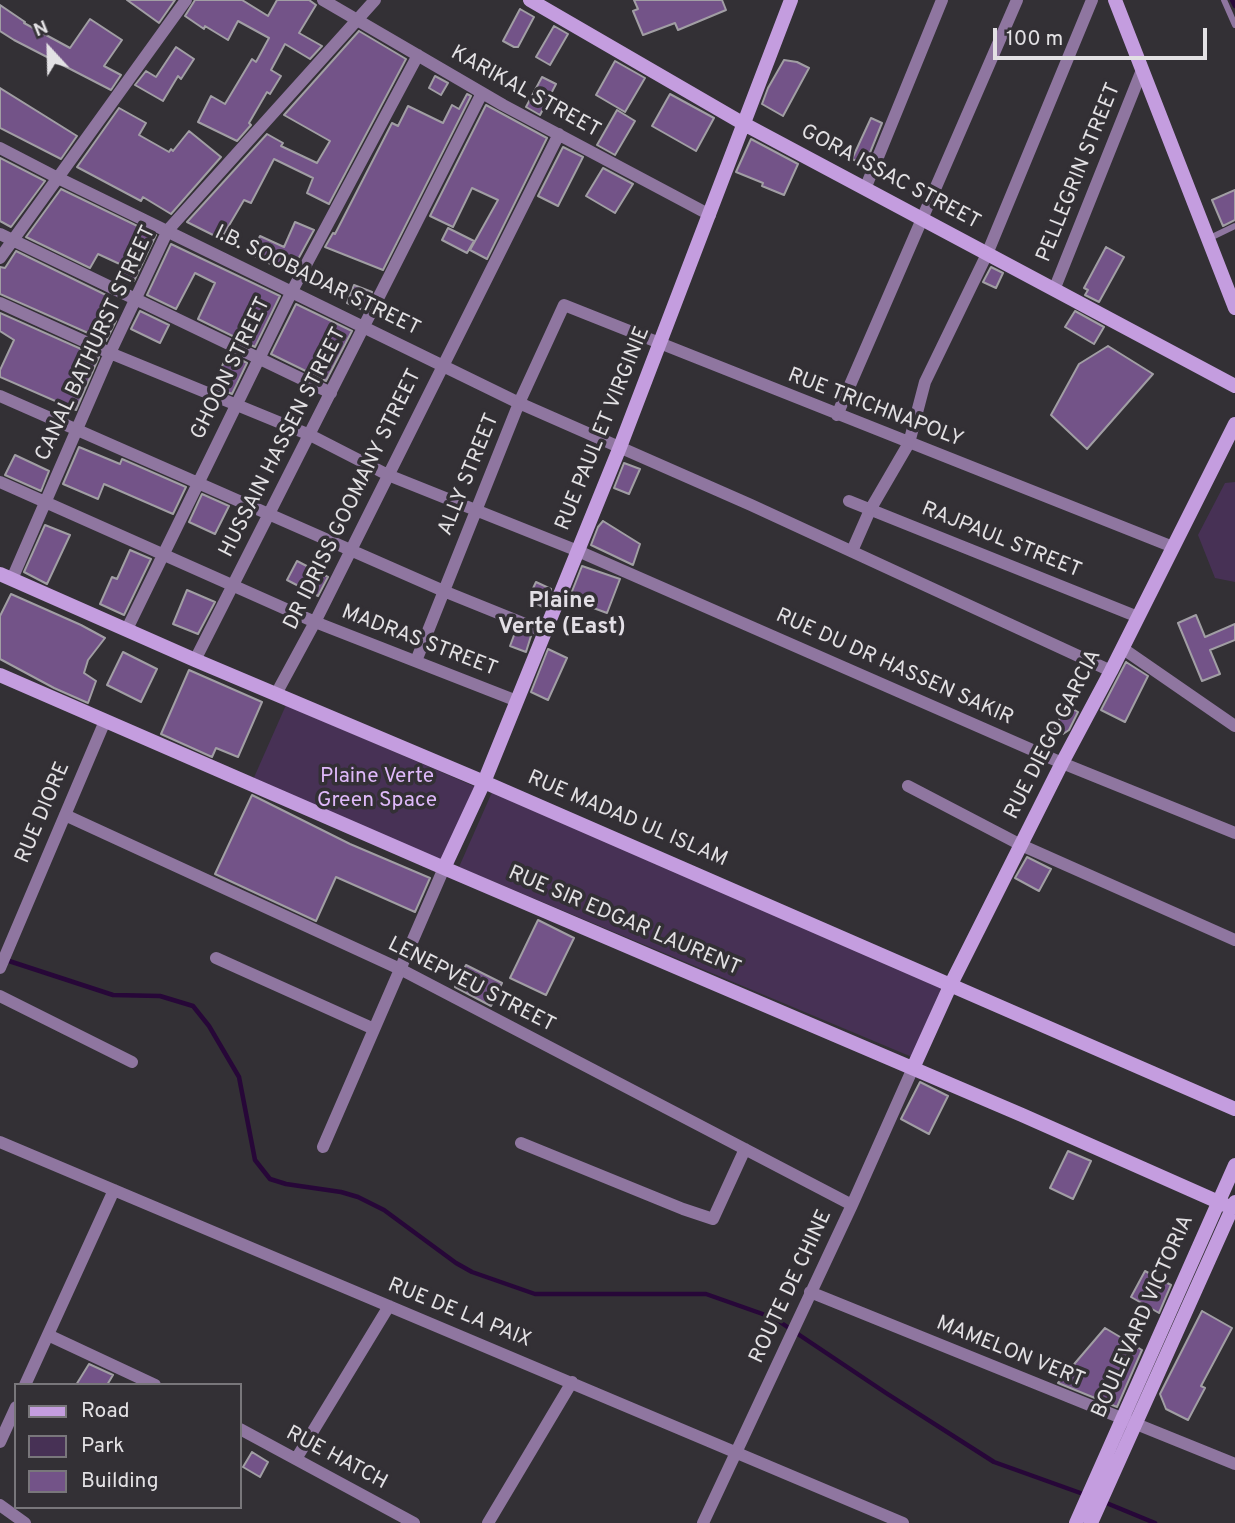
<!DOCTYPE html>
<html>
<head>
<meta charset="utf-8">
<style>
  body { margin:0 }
  #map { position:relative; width:1235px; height:1523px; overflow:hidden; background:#333035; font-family:Overpass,sans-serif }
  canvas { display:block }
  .legend { position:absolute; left:14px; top:1383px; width:228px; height:126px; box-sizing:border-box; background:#333035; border:2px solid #79777b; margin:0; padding:9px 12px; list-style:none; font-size:21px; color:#e3e1e4 }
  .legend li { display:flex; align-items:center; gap:14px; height:35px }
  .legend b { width:35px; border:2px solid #79777b }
  .north { position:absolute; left:14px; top:14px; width:70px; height:70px; -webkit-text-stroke:5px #333035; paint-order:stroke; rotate:338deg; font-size:19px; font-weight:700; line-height:28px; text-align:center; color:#e3e1e4 }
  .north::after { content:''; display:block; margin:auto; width:24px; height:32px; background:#e3e1e4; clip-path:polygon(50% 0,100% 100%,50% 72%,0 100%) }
  .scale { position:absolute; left:993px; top:28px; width:214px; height:32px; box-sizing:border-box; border:4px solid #e3e1e4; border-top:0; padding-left:9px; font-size:21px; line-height:24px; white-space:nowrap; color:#e3e1e4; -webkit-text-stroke:5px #333035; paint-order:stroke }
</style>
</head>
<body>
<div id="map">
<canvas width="1235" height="1523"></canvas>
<ul class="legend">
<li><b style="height:9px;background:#c49ddf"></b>Road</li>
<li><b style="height:19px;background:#473155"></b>Park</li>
<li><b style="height:19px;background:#735388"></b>Building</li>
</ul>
<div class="north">N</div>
<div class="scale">100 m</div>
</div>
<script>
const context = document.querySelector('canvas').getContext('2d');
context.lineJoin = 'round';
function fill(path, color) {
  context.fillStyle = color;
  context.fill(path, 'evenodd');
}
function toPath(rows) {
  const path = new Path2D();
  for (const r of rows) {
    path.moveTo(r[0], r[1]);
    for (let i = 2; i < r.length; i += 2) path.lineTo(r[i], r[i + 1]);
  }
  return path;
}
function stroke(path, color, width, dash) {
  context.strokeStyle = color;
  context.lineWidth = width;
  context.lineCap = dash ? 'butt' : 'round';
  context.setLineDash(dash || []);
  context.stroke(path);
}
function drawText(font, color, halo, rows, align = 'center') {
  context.font = font + ' Overpass,sans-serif';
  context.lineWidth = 7;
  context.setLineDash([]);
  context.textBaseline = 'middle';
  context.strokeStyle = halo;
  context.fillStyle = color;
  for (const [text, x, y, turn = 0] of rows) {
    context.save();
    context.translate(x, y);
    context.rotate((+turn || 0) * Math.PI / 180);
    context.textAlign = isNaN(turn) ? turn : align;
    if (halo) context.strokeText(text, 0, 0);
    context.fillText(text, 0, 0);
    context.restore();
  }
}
const green = toPath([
  [1235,482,1235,582,1215,578,1198,535,1225,483],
  [286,705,478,788,444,865,252,782],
  [493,790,942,986,912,1057,459,867]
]);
const stream = toPath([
  [1232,0,1235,6],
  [6,960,113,995,160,996,193,1006,209,1026,239,1077,255,1160,270,1179,286,1184,341,1192,358,1197,384,1210,456,1263,472,1272,535,1294,706,1294,774,1318,886,1393,994,1462,1086,1495],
  [1104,1502,1155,1523]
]);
const building = toPath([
  [127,0,175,0,159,23,127,0],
  [195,0,242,0,268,16,277,0,309,0,316,5,299,33,322,46,310,59,285,44,271,70,281,76,270,94,267,92,249,123,251,125,237,141,198,122,211,96,225,104,252,59,256,62,269,38,238,21,228,40,205,26,204,29,185,16,195,0],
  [634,0,722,0,726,10,678,30,675,23,643,35,633,11,638,9,634,0],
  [0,5,25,22,24,23,70,48,90,19,122,40,104,66,121,75,111,90,14,40,0,31,0,5],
  [520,9,534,17,518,47,514,47,503,41,520,9],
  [554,26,568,34,550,65,536,57,554,26],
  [359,31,406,59,329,204,307,193,313,178,274,159,251,203,244,200,221,239,187,222,267,134,283,143,281,146,317,163,330,141,284,115,359,31],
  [176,47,194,59,181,79,178,76,163,101,135,85,146,71,156,77,176,47],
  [784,60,797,62,809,68,783,116,762,104,768,88,784,60],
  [615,61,645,78,625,112,596,95,615,61],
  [435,76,448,83,441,95,429,88,435,76],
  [542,77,556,84,540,115,526,107,542,77],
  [0,88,77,136,61,159,0,128,0,88],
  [467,94,471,96,383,270,325,247,333,233,335,234,392,123,398,126,408,106,443,123,452,105,459,109,467,94],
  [670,94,714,118,696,151,652,126,670,94],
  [486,105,547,138,487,259,470,250,498,200,472,188,453,227,430,216,486,105],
  [119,108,146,123,139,135,169,152,171,149,173,151,189,131,221,157,171,214,143,197,141,201,77,167,119,108],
  [617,110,635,121,615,155,597,145,617,110],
  [871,118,882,123,865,165,852,159,871,118],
  [751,139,798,164,784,195,762,186,763,183,736,172,751,139],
  [563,147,583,157,558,206,538,196,563,147],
  [0,158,45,181,11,227,0,221,0,158],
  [603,168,633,184,615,213,586,196,603,168],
  [61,189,156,235,134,281,122,274,124,266,98,254,90,268,26,237,61,189],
  [1235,190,1235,220,1223,226,1212,200,1235,190],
  [295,222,314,230,290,274,251,254,260,236,284,247,295,222],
  [448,228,474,241,467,253,442,240,448,228],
  [171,244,280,296,255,347,198,319,215,283,195,273,176,309,147,295,171,244],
  [1106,247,1124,257,1099,302,1085,295,1088,290,1084,288,1106,247],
  [16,251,108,296,100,314,116,321,106,341,0,294,0,267,5,268,16,251],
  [991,267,1003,273,996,288,983,282,991,267],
  [354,285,372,292,363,310,347,303,354,285],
  [296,304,352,331,326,381,271,354,296,304],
  [140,311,169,325,160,343,131,329,140,311],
  [1075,311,1104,327,1094,344,1065,327,1075,311],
  [0,313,99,357,76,410,0,377,0,370,14,340,0,331,0,313],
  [1108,346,1153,374,1087,449,1051,415,1079,364,1108,346],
  [228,353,247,363,232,394,213,386,228,353],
  [79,447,120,464,122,459,186,487,173,514,104,484,98,499,63,484,79,447],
  [15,455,49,471,41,491,5,475,15,455],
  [624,463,640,469,629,494,614,488,624,463],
  [202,494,229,506,215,534,189,522,202,494],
  [603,521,640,544,633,565,591,545,598,527,603,521],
  [45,525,70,535,47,584,24,572,45,525],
  [130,550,151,559,124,615,100,604,112,577,117,579,130,550],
  [297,561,328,577,318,596,287,580,297,561],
  [582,566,620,579,607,613,569,599,582,566],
  [536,582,551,589,543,607,528,599,536,582],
  [187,590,215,602,198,634,173,624,187,590],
  [11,594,81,625,105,638,88,660,84,673,96,681,88,703,54,688,0,659,0,616,11,594],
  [1196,615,1205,637,1235,624,1235,640,1210,650,1220,674,1202,681,1178,623,1196,615],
  [516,630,531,636,526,652,510,646,516,630],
  [548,649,567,658,548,700,531,692,548,649],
  [123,652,157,669,141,702,107,685,123,652],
  [1126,662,1148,676,1125,722,1101,710,1126,662],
  [189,670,262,702,238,757,216,748,212,757,161,734,189,670],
  [1066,705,1078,712,1069,730,1063,734,1054,730,1066,705],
  [252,795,350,844,430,878,415,912,336,877,316,921,215,874,252,795],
  [1027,857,1051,869,1039,891,1015,878,1027,857],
  [538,920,574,938,546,995,510,978,538,920],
  [466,965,502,983,491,1006,455,987,466,965],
  [920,1082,948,1096,929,1134,901,1119,920,1082],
  [1068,1151,1091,1161,1073,1199,1050,1188,1068,1151],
  [1145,1271,1171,1285,1159,1313,1131,1297,1145,1271],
  [1202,1311,1232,1328,1201,1386,1205,1388,1188,1420,1166,1409,1160,1394,1202,1311],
  [1105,1328,1142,1350,1117,1407,1058,1383,1105,1328],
  [89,1364,113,1375,107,1385,76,1385,89,1364],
  [252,1452,268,1462,260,1477,243,1467,252,1452]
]);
const lane = toPath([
  [1224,0,1235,25],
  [1210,238,1235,226]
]);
const street = toPath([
  [323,0,503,105,710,215],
  [0,148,56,177,519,403,751,505,1111,671],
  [865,189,942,0],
  [0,234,331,393],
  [0,258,186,0],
  [1054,290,1142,70],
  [0,303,110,353,310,435,388,475,578,551,1062,763,1235,833],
  [0,396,446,592,545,632],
  [837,415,1017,0],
  [0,482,315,622,517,701],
  [849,501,1138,617],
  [852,551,870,510,909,443,925,382,987,254,1092,0],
  [12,579,110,353,168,230,375,0],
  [127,629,292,291,418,55],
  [1122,648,1235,726],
  [195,660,482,93],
  [416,661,519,403,564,305,1173,547],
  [276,694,315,622,559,134],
  [908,786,1021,845,1235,940],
  [65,815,400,969,852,1205],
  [216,958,374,1029],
  [0,968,105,721],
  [0,996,132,1062],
  [0,1142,903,1523],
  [521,1143,683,1209,713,1219,745,1149],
  [323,1147,444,868],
  [810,1292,1235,1464],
  [48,1335,155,1385],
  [25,1385,114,1190],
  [240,1429,414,1523],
  [0,1442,16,1407],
  [296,1459,389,1306],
  [0,1505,25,1523],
  [488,1523,572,1382],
  [703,1523,852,1205,913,1068]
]);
const secondary = toPath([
  [530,0,744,124,1235,386],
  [1115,0,1235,308],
  [0,574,195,660,484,782,1235,1109],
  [0,675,444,868,1022,1115,1232,1208],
  [444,868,484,782,620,447,791,0],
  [913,1068,951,984,1062,763,1111,671,1235,424],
  [1076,1523,1235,1165],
  [1091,1523,1235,1202]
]);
const streetNames = [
  ["KARIKAL STREET",525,93,29],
  ["PELLEGRIN STREET",1080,173,-68],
  ["GORA ISSAC STREET",890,178,28],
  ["I.B. SOOBADAR STREET",317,282,26],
  ["CANAL BATHURST STREET",97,344,-65],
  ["GHOON STREET",232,369,-64],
  ["RUE TRICHNAPOLY",875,409,21],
  ["RUE PAUL ET VIRGINIE",604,429,-68],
  ["HUSSAIN HASSEN STREET",284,443,-63],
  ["ALLY STREET",470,475,-68],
  ["DR IDRISS GOOMANY STREET",354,500,-64],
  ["RAJPAUL STREET",1001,541,22],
  ["MADRAS STREET",419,642,21],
  ["RUE DU DR HASSEN SAKIR",894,668,24],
  ["RUE DIEGO GARCIA",1054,735,-63],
  ["RUE DIORE",44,813,-67],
  ["RUE MADAD UL ISLAM",627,820,23],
  ["RUE SIR EDGAR LAURENT",624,922,23],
  ["LENEPVEU STREET",471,986,27],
  ["ROUTE DE CHINE",792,1287,-65],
  ["RUE DE LA PAIX",459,1314,22],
  ["BOULEVARD VICTORIA",1144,1317,-66],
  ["MAMELON VERT",1010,1353,22],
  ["RUE HATCH",336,1459,28]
];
const parkNames = [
  ["Plaine Verte",377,778],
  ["Green Space",377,802]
];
const neighbourhoodNames = [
  ["Plaine",562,602],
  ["Verte (East)",562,628]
];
fill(green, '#473155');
stroke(stream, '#270738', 4.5);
fill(building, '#735388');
stroke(building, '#a19ea4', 2);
stroke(lane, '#8f76a0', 6);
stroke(street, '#8f76a0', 12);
stroke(secondary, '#c49ddf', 14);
drawText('21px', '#e3e1e4', '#333035', streetNames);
drawText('21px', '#dfb9fa', '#333035', parkNames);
drawText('bold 23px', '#e3dfe6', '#333035', neighbourhoodNames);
</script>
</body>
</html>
